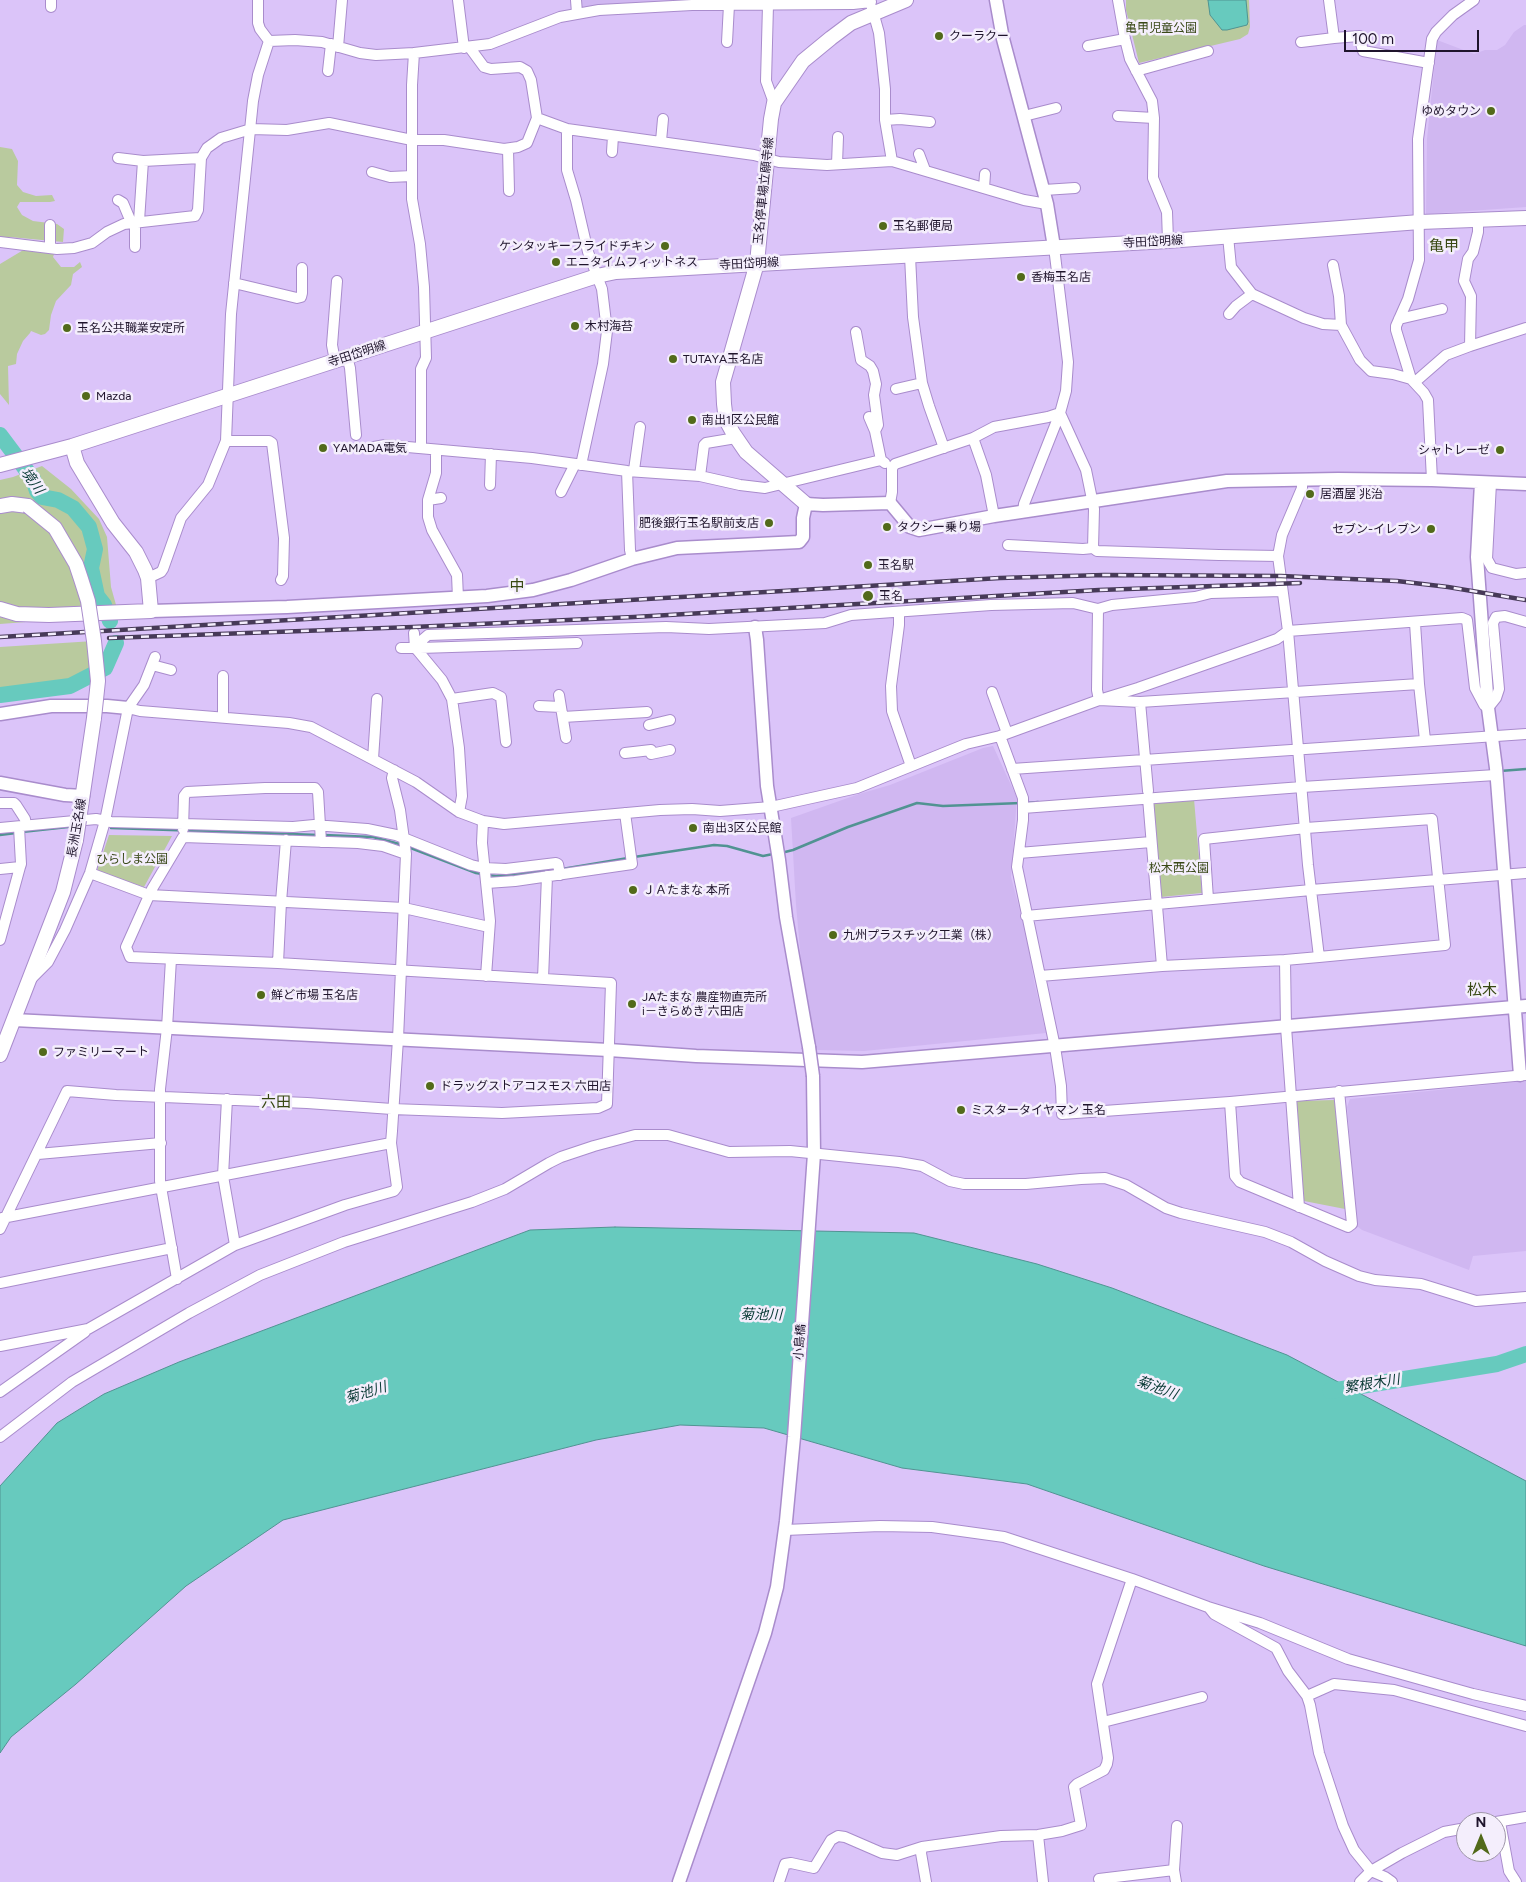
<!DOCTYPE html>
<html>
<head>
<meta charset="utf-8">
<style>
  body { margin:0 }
  #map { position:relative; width:1526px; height:1882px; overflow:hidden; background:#dbc4f9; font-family:Figtree,sans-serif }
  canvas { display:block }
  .north { position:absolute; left:1456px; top:1812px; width:50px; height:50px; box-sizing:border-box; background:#f4eefc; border:1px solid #9f97a9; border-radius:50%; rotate:0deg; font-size:14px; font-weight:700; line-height:20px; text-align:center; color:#1f142c }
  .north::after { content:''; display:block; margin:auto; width:18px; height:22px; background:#526a1a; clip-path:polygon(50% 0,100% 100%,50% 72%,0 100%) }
  .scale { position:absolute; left:1344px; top:30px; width:135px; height:22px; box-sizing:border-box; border:2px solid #1f142c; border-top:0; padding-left:6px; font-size:15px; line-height:18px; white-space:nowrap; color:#1f142c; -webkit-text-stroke:4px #f4eefc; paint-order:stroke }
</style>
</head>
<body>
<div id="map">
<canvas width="1526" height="1882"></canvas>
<div class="north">N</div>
<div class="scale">100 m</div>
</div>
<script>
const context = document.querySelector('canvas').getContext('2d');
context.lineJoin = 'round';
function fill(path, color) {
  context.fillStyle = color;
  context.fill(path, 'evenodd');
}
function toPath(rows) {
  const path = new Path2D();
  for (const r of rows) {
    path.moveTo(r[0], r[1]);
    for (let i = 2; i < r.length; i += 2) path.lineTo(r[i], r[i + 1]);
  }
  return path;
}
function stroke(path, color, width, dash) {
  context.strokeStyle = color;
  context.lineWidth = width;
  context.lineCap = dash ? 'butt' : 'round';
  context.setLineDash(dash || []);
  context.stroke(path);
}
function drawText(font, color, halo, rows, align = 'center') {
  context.font = font + ' Figtree,"Noto Sans JP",sans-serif';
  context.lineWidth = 5;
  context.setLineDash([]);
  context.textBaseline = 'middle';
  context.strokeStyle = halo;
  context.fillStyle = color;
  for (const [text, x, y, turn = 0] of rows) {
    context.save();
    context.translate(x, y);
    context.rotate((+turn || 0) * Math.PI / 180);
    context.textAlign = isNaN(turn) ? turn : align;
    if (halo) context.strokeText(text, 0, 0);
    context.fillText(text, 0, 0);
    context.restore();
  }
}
const built = toPath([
  [580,0,866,0,649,2,580,7],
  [1524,25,1526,25,1526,207,1426,214,1427,139,1437,40,1474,54,1485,50,1497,50,1505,45,1514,32],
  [993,746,1017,798,1011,877,1027,937,1034,981,1046,1033,864,1051,818,1050,809,1047,796,905,791,818,859,794,890,785,983,748],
  [1526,1081,1526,1251,1473,1256,1469,1270,1362,1230,1357,1226,1347,1107,1350,1099]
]);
const green = toPath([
  [1126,0,1249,0,1250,27,1248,34,1240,39,1139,63,1126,10],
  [0,147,12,149,18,161,17,185,23,192,36,196,52,195,55,201,50,202,20,202,17,207,22,215,33,221,57,224,64,229,63,242,10,237,0,244],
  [25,249,55,252,53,257,61,267,74,267,80,262,82,267,73,274,71,285,56,301,51,315,49,330,45,334,41,335,31,331,30,333,23,341,17,354,16,364,8,366,9,405,0,394,0,264],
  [42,466,71,489,99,519,107,537,111,587,118,612,91,617,0,624,0,480,13,477],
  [94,641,105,672,70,686,0,695,0,647],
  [1194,799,1202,893,1161,897,1153,803],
  [109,835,172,836,144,887,97,871],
  [1335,1100,1345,1209,1304,1201,1296,1101]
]);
const water = toPath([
  [1208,0,1246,0,1248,22,1247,25,1227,30,1222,30,1210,15,1208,0],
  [615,1227,914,1233,1037,1264,1112,1288,1287,1355,1526,1481,1526,1646,1264,1566,1027,1484,902,1468,764,1428,680,1425,596,1440,283,1520,186,1586,76,1684,11,1737,0,1753,0,1486,57,1423,104,1394,179,1362,530,1230,615,1227]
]);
const stream = toPath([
  [1500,771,1526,769],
  [1026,803,1038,802],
  [111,828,319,835],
  [22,832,68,827],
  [0,835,16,833],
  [324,835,373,837,403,845],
  [408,847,476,873,482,874],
  [781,853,793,850,848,827,917,803,943,806,1021,803],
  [634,857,714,845,727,846,763,856,773,854],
  [562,869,628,858],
  [488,875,496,876,557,870]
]);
const river = toPath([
  [0,435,33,479,37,491,42,497,58,500,73,508,89,527,95,549,91,568,97,596,104,605,110,621],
  [0,695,70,686,105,668,116,643],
  [1330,1391,1497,1364,1526,1354]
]);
const minor = toPath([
  [258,0,258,23,260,29,269,41],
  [458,0,464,48],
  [576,0,577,13],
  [1118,0,1125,39,1130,59,1152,101,1154,118,1153,178,1167,212,1168,241],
  [1329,0,1334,38,1359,36,1363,51,1429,63],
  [768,5,766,81,774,103],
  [51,7,51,0],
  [872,8,879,33,881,51,885,89,885,120,892,161],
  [269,41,295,40,322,42,360,53,376,55,414,53],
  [727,42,729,5],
  [1301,42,1334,38],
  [1088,46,1125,39],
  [338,47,342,0],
  [328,71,331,44],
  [1136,71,1208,51],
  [1024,116,1056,108],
  [1118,116,1154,118],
  [537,118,567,129,754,155,779,162,827,165,892,161,1024,200,1047,204],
  [885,120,900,119,930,122],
  [567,129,567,170,576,200,588,252,602,289,607,331,603,364,581,465],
  [661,141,663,119],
  [508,149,509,191],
  [612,152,613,136],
  [919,154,925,170],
  [118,158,143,161,201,158],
  [837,164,838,137],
  [372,172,390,177,412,176],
  [984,188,985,174],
  [1044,190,1075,188],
  [118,200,123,203,131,222],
  [139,221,143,161],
  [135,222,135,247],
  [1228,236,1231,267,1252,294,1304,318,1323,324,1341,325,1360,360,1371,371,1393,374,1411,379,1424,393,1428,400,1432,480],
  [0,242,57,249,74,248,92,243,107,232,124,224,195,216,198,210,201,158,207,148,221,138,251,129,287,130,329,123,412,140,444,140,504,149,518,147,527,143,537,118,531,80,527,71,520,67,491,69,484,67,470,48],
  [50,248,50,225],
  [910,256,913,317,922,383,929,406,944,448],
  [1333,265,1339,296,1341,325],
  [234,283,297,298,301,297,302,293,302,268],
  [1229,314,1236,306,1252,294],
  [1399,319,1442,309],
  [856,332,861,360,870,366,873,371,876,384,874,395,878,425,875,431,881,460,885,463],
  [1470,346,1471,296,1464,281,1468,259,1473,252,1478,232,1478,219],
  [347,357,350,368,356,435],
  [335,361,332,345,337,281],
  [1411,379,1396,330,1396,326,1408,299,1419,260,1418,139,1432,39,1436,32,1453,15,1474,0],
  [1415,382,1446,355,1470,346,1526,328],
  [896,389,922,383],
  [1060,413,1086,470,1094,509,1093,548,1097,551,1219,555,1278,556],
  [869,417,875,431],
  [973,438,986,475,994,516],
  [226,441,269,441,272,443,284,538,283,576,281,580],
  [374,447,385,445,532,458,627,471,700,476,740,485,765,488,881,460],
  [421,448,421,369,426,358,424,287,420,244,412,199,412,85,414,53,490,44,560,17,599,10,692,5,853,4,871,2],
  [436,450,436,473,428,500,428,517,432,530,457,575,458,598],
  [634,470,640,427],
  [627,471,630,550,632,559],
  [700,476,704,445,706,443,736,438],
  [1491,483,1487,559,1492,568,1516,574,1526,573],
  [490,485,491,454],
  [561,492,575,464],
  [428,500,441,498],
  [890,503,892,492,892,468,895,464,973,438,994,427,1048,417,1060,413],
  [1023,512,1024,504,1060,413,1066,391,1068,362,1054,247],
  [1008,545,1083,549,1093,548],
  [148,578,161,572,163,569,181,518,208,485,226,441,231,314,253,101,258,75,269,41],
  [1098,609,1097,690,1099,700,1140,702,1419,684],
  [899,612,899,625,891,686,892,711,911,766],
  [1415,623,1419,684,1425,740],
  [414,633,415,648],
  [401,648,415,648,418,651,442,680,452,699,459,748,462,796,459,812],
  [420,648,577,643],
  [418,651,420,648,421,641,428,635,666,627,709,629,825,623,851,615,991,605,1073,603,1098,609,1112,605,1195,597,1211,593,1282,591],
  [152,665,171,670],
  [223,676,223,717],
  [992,692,1007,733],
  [559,695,566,738],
  [452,699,493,693,501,697,506,742],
  [1140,702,1148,791],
  [539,706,561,707],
  [128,708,140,711,289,723,311,727,416,782,459,812,483,821,504,824,660,810,692,809,720,811,771,807,857,788,966,744,1000,736,1099,700,1138,688,1255,647,1277,639,1288,631,1462,618,1467,620,1475,688,1484,705,1488,708,1496,698,1499,689,1493,623,1496,617,1505,616,1526,622],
  [563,717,647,712],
  [649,725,670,720],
  [1000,736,1023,798,1023,820,1017,867,1055,1047,1061,1086,1062,1114,1230,1102,1526,1075],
  [625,753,651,750],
  [651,754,670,750],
  [373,759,377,699],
  [1012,769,1526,734],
  [1148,798,1162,966],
  [1,803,14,803,16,805,25,819,26,825],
  [1023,808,1302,787,1496,775],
  [483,821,482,843,490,921,486,976],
  [19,827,21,864,20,867],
  [0,828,96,819,111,822,183,824,293,827,314,825,367,829,396,835,471,865,484,868,506,869,556,863,558,864,560,875],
  [183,829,184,796,187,792,265,788,315,788,318,792,321,842],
  [1019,853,1151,842],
  [0,869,20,867,0,940],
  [90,873,149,895,404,908,489,927],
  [487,883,515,881,632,864,625,813],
  [1208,899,1204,839,1306,828,1432,819,1445,945,1319,957],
  [1026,916,1311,890,1526,873],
  [171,959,167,1028,160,1089,160,1181,177,1279],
  [278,963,281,902,286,840],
  [1040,976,1162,966,1285,960],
  [32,978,48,962,65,930,90,873,105,821,128,708,144,685,155,657],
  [543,979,547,876],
  [227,1099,223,1176,235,1245],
  [1230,1102,1235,1176,1240,1182,1348,1227,1352,1224,1339,1091],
  [38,1154,161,1143],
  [1299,1207,1286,1027,1285,960,1319,957,1308,865,1288,631,1278,556,1282,535,1302,488,1302,481],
  [2,1218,391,1143],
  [0,1229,67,1091,116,1095,307,1103,392,1109,502,1113,598,1108,607,1104,611,983,278,963,130,957,126,947,152,889,183,837,358,843,383,846,406,854],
  [0,1283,172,1248],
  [0,1346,88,1329,235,1245,345,1205,394,1191,397,1187,391,1143,392,1131,398,1039,406,854,400,810,392,778,394,770],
  [0,1392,85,1332],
  [0,1437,72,1382,189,1313,260,1275,344,1242,472,1202,505,1189,549,1163,561,1157,594,1146,635,1135,668,1135,729,1152,790,1151,899,1162,922,1166,950,1181,964,1184,1026,1184,1081,1179,1105,1178,1126,1185,1166,1208,1181,1213,1265,1232,1291,1242,1325,1261,1359,1276,1375,1280,1421,1284,1476,1301,1526,1297],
  [785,1530,880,1526,932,1527,1004,1537,1132,1579,1208,1607,1260,1623,1348,1659,1473,1694,1526,1706],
  [1210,1609,1214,1614,1276,1648,1288,1671,1307,1696,1310,1705,1319,1753,1343,1826,1354,1850,1371,1871,1385,1877,1392,1882],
  [1307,1696,1334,1684,1394,1690,1526,1726],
  [1103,1722,1202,1697],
  [1496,1822,1526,1817],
  [1500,1822,1509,1871,1516,1882],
  [1038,1835,1043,1882],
  [922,1847,921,1853,926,1882],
  [1099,1879,1174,1870],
  [779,1882,785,1864,791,1863,814,1868,831,1840,838,1836,845,1837,882,1853,897,1855,922,1847,1001,1836,1038,1835,1062,1831,1081,1825,1074,1787,1077,1784,1104,1770,1107,1764,1108,1758,1097,1684,1132,1579],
  [1176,1882,1174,1870,1177,1826],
  [1360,1882,1371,1871,1402,1853,1444,1832,1466,1828]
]);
const tertiary = toPath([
  [996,0,1003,39,1047,204,1054,247],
  [1481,483,1477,557,1488,708,1496,768,1520,1075],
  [151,611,287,607,487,596,533,590,571,580,632,559,677,548,799,542,803,537,803,518,806,504,823,505,890,503,910,527,919,530,994,516,1227,481,1338,479,1432,480,1526,484],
  [755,627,757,640,767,786,779,860,786,917,809,1047],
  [0,714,51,706,107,706,128,708],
  [0,783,65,795,83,796],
  [14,1020,609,1050,696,1056,862,1062,1526,1006],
  [679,1882,765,1633,777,1587,786,1521,794,1437,814,1154,813,1076]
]);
const secondary = toPath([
  [0,465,72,446,597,276,616,272,1168,241,1420,222,1526,218],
  [806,504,746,452,733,433,726,420,724,404,723,382,757,263,771,119,774,103,803,61,831,38,851,23,906,0],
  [0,506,12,504,28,506],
  [0,609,17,614,49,615,151,611,148,578,145,570,136,552,113,523,77,463,72,446],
  [79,820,94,718],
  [0,1055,63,892,76,840]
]);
const rail = toPath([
  [0,637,868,586,1000,578,1104,575,1281,576,1397,581,1448,587,1526,600],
  [109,638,413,627,634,617,1099,590,1300,583]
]);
const tertiaryBridge = toPath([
  [809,1047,813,1076]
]);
const secondaryBridge = toPath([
  [28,506,55,528,76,564,81,579,88,601,94,641,98,681,94,718],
  [76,840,79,820]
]);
const markers = [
  [939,36,5,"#526a1a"],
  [1491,111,5,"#526a1a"],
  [883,226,5,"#526a1a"],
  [665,246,5,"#526a1a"],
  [556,262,5,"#526a1a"],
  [1021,277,5,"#526a1a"],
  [575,326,5,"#526a1a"],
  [67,328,5,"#526a1a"],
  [673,359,5,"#526a1a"],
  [86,396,5,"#526a1a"],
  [692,420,5,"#526a1a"],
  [323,448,5,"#526a1a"],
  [1500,450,5,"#526a1a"],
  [1310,494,5,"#526a1a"],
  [769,523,5,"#526a1a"],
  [887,527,5,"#526a1a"],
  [1431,529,5,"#526a1a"],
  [868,565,5,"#526a1a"],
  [868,596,6,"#526a1a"],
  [693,828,5,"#526a1a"],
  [633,890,5,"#526a1a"],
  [833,935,5,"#526a1a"],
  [261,995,5,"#526a1a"],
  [632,1004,5,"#526a1a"],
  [43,1052,5,"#526a1a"],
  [430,1086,5,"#526a1a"],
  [961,1110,5,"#526a1a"]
];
const parkNames = [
  ["亀甲児童公園",1161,28],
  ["ひらしま公園",132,859],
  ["松木西公園",1179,868]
];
const poiNames = [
  ["クーラクー",949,36],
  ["ゆめタウン",1481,111,"right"],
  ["玉名郵便局",893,226],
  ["ケンタッキーフライドチキン",655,246,"right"],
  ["エニタイムフィットネス",566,262],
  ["香梅玉名店",1031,277],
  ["木村海苔",585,326],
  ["玉名公共職業安定所",77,328],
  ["TUTAYA玉名店",683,359],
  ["Mazda",96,396],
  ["南出1区公民館",702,420],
  ["YAMADA電気",333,448],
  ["シャトレーゼ",1490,450,"right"],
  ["居酒屋 兆治",1320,494],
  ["肥後銀行玉名駅前支店",759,523,"right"],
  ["タクシー乗り場",897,527],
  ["セブン-イレブン",1421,529,"right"],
  ["玉名駅",878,565],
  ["玉名",879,596],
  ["南出3区公民館",703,828],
  ["ＪＡたまな 本所",643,890],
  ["九州プラスチック工業（株）",843,935],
  ["鮮ど市場 玉名店",271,995],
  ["JAたまな 農産物直売所",642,997],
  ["i－きらめき 六田店",642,1011],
  ["ファミリーマート",53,1052],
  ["ドラッグストアコスモス 六田店",440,1086],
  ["ミスタータイヤマン 玉名",971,1110]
];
const streetNames = [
  ["玉名停車場立願寺線",764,191,-84],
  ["寺田岱明線",1153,242,-3],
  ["寺田岱明線",749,264,-3],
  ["寺田岱明線",357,354,-18],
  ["長洲玉名線",77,828,-80],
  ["小島橋",800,1342,-86]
];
const waterNames = [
  ["境川",32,481,54],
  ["菊池川",761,1315,1],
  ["繁根木川",1372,1384,-9],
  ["菊池川",1157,1388,20],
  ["菊池川",366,1393,-17]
];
const quarterNames = [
  ["亀甲",1444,247],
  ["中",517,587],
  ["松木",1482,991],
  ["六田",276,1103]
];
fill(built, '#d0b7f1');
fill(green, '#b9ca9e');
fill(water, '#67cabe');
stroke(water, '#519392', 1);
stroke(stream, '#519392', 2.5);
stroke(river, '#67cabe', 16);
stroke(minor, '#a98ccc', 12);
stroke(tertiary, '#a98ccc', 15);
stroke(secondary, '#a98ccc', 16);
stroke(minor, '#fff', 10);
stroke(tertiary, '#fff', 12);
stroke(secondary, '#fff', 14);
stroke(rail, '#473a58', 4.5);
stroke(rail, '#f4eefc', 2.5, [8]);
stroke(tertiaryBridge, '#a98ccc', 15, []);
stroke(secondaryBridge, '#a98ccc', 16, []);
stroke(tertiaryBridge, '#fff', 12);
stroke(secondaryBridge, '#fff', 14);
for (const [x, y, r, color] of markers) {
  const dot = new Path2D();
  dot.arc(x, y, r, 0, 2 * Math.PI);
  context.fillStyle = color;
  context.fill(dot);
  stroke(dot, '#f4eefc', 2);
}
drawText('12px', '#394817', '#f4eefc', parkNames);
drawText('12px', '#1f142c', '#f4eefc', poiNames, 'left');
drawText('12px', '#1f142c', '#f4eefc', streetNames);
drawText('italic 14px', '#073833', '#f4eefc', waterNames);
drawText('15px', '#384812', '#f4eefc', quarterNames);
</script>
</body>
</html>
